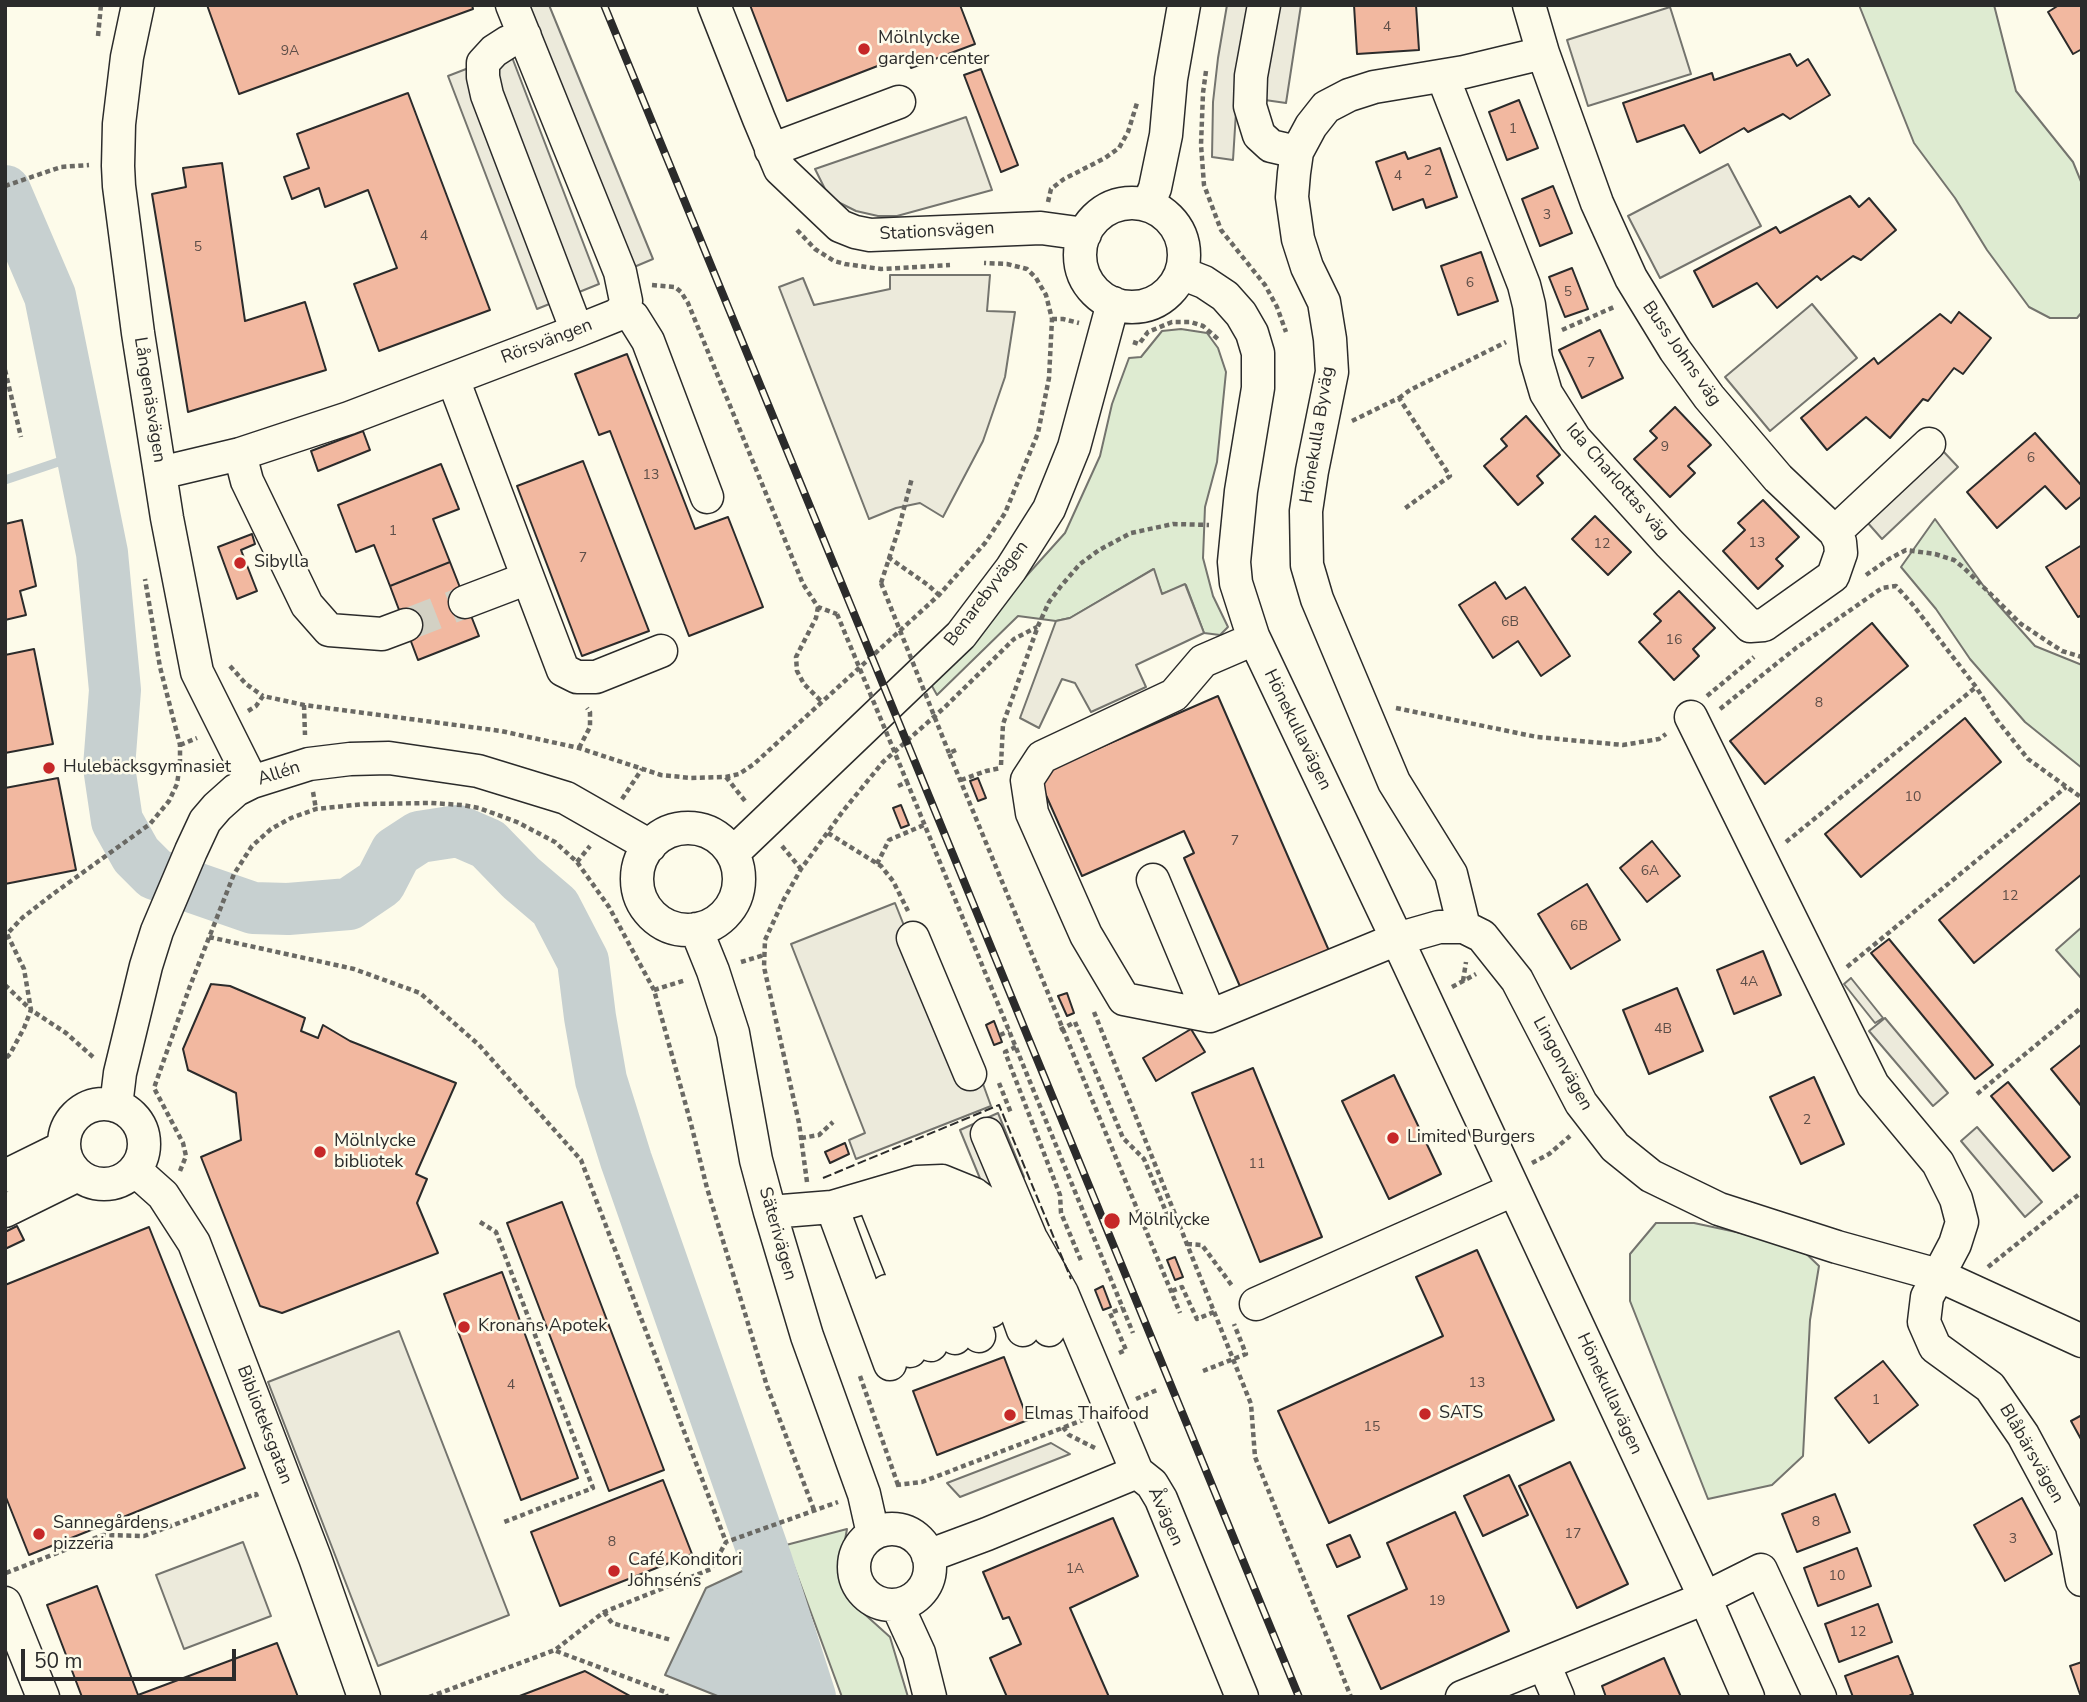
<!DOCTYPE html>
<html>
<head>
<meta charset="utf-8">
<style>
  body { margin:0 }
  #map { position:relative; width:2087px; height:1702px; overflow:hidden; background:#fdfbea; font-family:"Nunito Sans",sans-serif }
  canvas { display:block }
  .frame { position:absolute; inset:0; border:7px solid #2b2b2b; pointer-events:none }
  .scale { position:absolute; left:21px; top:1649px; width:215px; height:32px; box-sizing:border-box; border:4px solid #2b2b2b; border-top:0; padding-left:9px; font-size:21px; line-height:24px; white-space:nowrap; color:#2b2b2b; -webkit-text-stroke:5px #fdfbea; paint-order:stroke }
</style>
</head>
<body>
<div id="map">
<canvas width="2087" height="1702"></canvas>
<div class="frame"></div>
<div class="scale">50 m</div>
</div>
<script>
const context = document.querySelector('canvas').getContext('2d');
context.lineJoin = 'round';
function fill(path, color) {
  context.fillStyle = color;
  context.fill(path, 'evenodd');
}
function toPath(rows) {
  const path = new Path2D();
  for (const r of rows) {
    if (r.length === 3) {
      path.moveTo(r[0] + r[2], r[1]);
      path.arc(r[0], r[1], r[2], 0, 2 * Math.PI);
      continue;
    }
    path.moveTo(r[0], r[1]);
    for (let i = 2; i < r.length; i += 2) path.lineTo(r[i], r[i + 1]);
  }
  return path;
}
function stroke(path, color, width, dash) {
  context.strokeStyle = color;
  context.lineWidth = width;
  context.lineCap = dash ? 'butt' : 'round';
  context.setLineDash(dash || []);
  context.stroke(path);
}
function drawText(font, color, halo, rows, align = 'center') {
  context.font = font + ' "Nunito Sans",sans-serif';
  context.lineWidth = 5;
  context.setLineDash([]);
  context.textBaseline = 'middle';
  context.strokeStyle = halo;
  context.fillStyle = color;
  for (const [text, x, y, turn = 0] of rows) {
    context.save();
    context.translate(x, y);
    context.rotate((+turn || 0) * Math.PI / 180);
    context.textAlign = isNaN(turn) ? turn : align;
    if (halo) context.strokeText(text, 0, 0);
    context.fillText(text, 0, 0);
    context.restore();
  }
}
const green = toPath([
  [1859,5,1994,5,2016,91,2073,162,2082,184,2082,312,2077,318,2050,318,2029,307,1987,250,1955,198,1914,143,1859,5],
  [1181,329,1207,333,1218,348,1226,372,1217,462,1205,507,1203,558,1213,596,1228,627,1220,635,1204,633,1186,585,1162,594,1153,569,1070,618,1056,621,1018,616,937,695,928,679,985,622,1065,533,1100,456,1112,404,1129,358,1141,357,1162,331,1181,329],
  [1935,519,1993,599,2035,646,2082,665,2082,768,2025,722,1970,659,1936,609,1901,567,1935,519],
  [2082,927,2082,979,2056,950,2082,927],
  [1656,1223,1694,1223,1797,1245,1819,1266,1810,1320,1803,1456,1772,1485,1708,1499,1630,1301,1630,1254,1656,1223],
  [847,1529,839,1573,850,1601,890,1637,908,1697,842,1697,786,1545,847,1529]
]);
const parking = toPath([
  [527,5,549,5,653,259,634,267,527,5],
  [1227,5,1301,5,1286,103,1237,96,1233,160,1212,157,1213,102,1218,58,1227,5],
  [1670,7,1691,74,1588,106,1567,40,1670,7],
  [510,52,599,284,537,309,448,76,510,52],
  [966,117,992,190,897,216,878,216,856,211,838,202,825,189,815,169,966,117],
  [1728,164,1761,226,1660,278,1628,216,1728,164],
  [890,275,990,275,987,311,1015,312,1005,377,983,441,943,517,920,503,896,508,869,519,779,287,803,278,814,305,890,289,890,275],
  [1812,304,1857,358,1770,431,1725,377,1812,304],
  [1943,451,1958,467,1882,539,1867,522,1943,451],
  [1154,569,1162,594,1185,584,1204,633,1136,665,1146,687,1091,712,1075,683,1062,679,1039,728,1020,718,1056,621,1070,618,1154,569],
  [895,903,969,1089,983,1084,991,1106,856,1159,849,1140,865,1133,791,944,895,903],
  [1851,978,1883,1018,1875,1023,1844,984,1851,978],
  [1885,1018,1948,1093,1933,1106,1869,1031,1885,1018],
  [998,1113,1024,1177,986,1193,960,1130,998,1113],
  [1977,1127,2042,1202,2025,1217,1961,1141,1977,1127],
  [399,1331,509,1615,378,1666,268,1382,399,1331],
  [1051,1443,1070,1454,960,1497,947,1483,1051,1443],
  [243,1542,271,1616,184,1649,156,1575,243,1542]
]);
const water = toPath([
  [766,1560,810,1697,720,1697,665,1675,706,1588,766,1560]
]);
const stream = toPath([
  [5,480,82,454]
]);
const river = toPath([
  [5,191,50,296,102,553,115,690,109,767,117,821,136,855,155,874,253,908,288,909,349,904,380,883,396,852,419,837,458,831,488,844,521,878,555,907,583,961,590,1017,601,1080,626,1160,766,1560,810,1697]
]);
const building = toPath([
  [207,5,472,5,473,9,239,94,207,5],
  [750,5,960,5,975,44,911,68,906,55,787,101,750,5],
  [1354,5,1416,5,1419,50,1357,54,1354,5],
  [2059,5,2082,5,2082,49,2073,54,2048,12,2059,5],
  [1790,54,1797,66,1808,59,1830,95,1790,119,1783,114,1748,132,1744,128,1700,153,1684,125,1637,142,1623,103,1712,73,1714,80,1790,54],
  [981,69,1018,165,1001,172,964,75,981,69],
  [408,93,490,310,379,351,354,284,397,268,368,190,325,207,319,188,292,199,284,177,309,168,297,134,408,93],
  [1519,100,1538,148,1507,160,1489,112,1519,100],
  [1440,148,1457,197,1426,208,1423,199,1393,210,1376,162,1405,152,1408,159,1440,148],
  [222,163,245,321,305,302,326,370,188,412,152,194,186,187,183,168,222,163],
  [1553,186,1572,233,1540,246,1522,199,1553,186],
  [1850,196,1859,207,1869,198,1896,230,1861,260,1853,256,1821,280,1817,276,1777,308,1757,283,1713,307,1694,271,1776,227,1780,233,1850,196],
  [1481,252,1498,301,1458,315,1441,266,1481,252],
  [1572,268,1588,309,1565,317,1549,277,1572,268],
  [1959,312,1991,338,1963,374,1954,368,1928,401,1923,399,1890,438,1866,417,1827,450,1801,418,1874,358,1878,364,1940,314,1951,323,1959,312],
  [1600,330,1623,378,1582,398,1559,350,1600,330],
  [627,354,695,529,728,517,763,607,689,636,610,431,599,435,575,374,627,354],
  [1675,407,1711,445,1688,466,1695,473,1670,497,1634,459,1657,438,1650,431,1675,407],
  [1526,416,1560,455,1537,476,1543,483,1518,505,1484,466,1507,446,1501,439,1526,416],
  [363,431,370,450,318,471,311,451,363,431],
  [2035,433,2082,486,2082,496,2066,509,2045,486,1997,528,1967,492,2035,433],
  [583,461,649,631,582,656,517,486,583,461],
  [441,464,459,509,433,519,450,562,390,586,374,545,356,552,338,505,441,464],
  [1763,500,1799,537,1776,559,1783,566,1758,589,1723,551,1745,530,1738,523,1763,500],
  [1595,516,1631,552,1608,575,1572,539,1595,516],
  [22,520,36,586,20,591,26,615,5,620,5,524,22,520],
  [252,534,255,544,241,550,257,591,237,599,218,547,252,534],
  [2082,545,2082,615,2078,617,2046,567,2082,545],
  [450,562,479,636,418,660,390,586,450,562],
  [1495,582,1506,599,1525,587,1570,656,1541,676,1518,641,1493,658,1459,605,1495,582],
  [1679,591,1715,628,1693,649,1699,656,1674,680,1639,642,1661,621,1654,614,1679,591],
  [1872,623,1908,666,1765,784,1730,741,1872,623],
  [34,649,53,744,5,753,5,655,34,649],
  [1218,696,1330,953,1242,991,1184,858,1194,853,1184,831,1082,876,1037,775,1218,696],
  [1965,718,2001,762,1861,877,1825,834,1965,718],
  [58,778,76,870,5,884,5,788,58,778],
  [978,778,986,798,978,801,970,781,978,778],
  [2080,803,2082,805,2082,874,1974,963,1939,920,2080,803],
  [901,805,909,825,901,828,893,808,901,805],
  [1652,841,1680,876,1647,902,1620,868,1652,841],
  [1587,884,1620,940,1571,969,1538,914,1587,884],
  [1889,939,1993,1065,1975,1079,1871,953,1889,939],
  [1763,951,1781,995,1734,1014,1717,970,1763,951],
  [211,984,230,986,305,1018,301,1031,318,1038,323,1025,350,1041,456,1083,416,1174,427,1179,417,1203,438,1253,282,1313,260,1306,201,1157,241,1140,236,1093,188,1070,183,1049,211,984],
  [1677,988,1703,1051,1649,1074,1623,1010,1677,988],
  [1067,993,1074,1013,1067,1016,1058,996,1067,993],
  [994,1021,1002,1042,994,1045,986,1025,994,1021],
  [1191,1029,1205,1052,1156,1081,1143,1058,1191,1029],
  [2082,1044,2082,1107,2051,1069,2082,1044],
  [1253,1068,1322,1237,1260,1262,1192,1093,1253,1068],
  [1394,1075,1441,1174,1389,1199,1342,1101,1394,1075],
  [1814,1077,1844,1144,1801,1164,1770,1097,1814,1077],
  [2008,1082,2070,1157,2053,1171,1991,1096,2008,1082],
  [845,1143,849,1154,830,1163,825,1152,845,1143],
  [562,1202,664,1470,609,1491,507,1223,562,1202],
  [17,1226,24,1240,5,1249,5,1232,17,1226],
  [149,1227,245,1468,29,1555,5,1495,5,1285,149,1227],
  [1477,1250,1554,1420,1329,1523,1278,1411,1443,1336,1416,1277,1477,1250],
  [1175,1257,1183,1277,1175,1280,1167,1260,1175,1257],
  [502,1272,578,1478,521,1500,444,1294,502,1272],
  [1103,1286,1111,1307,1103,1310,1095,1290,1103,1286],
  [1004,1357,1028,1420,937,1455,913,1391,1004,1357],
  [1883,1361,1918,1405,1869,1443,1835,1398,1883,1361],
  [2082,1415,2082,1441,2071,1421,2082,1415],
  [1570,1462,1628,1584,1577,1608,1519,1486,1570,1462],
  [1509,1475,1528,1515,1483,1536,1464,1496,1509,1475],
  [663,1480,692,1554,560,1606,531,1532,663,1480],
  [1835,1494,1850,1532,1797,1552,1782,1514,1835,1494],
  [2022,1498,2052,1554,2005,1581,1974,1525,2022,1498],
  [1455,1512,1509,1631,1381,1689,1348,1616,1407,1589,1387,1543,1455,1512],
  [1113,1518,1138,1576,1070,1608,1109,1697,1007,1697,990,1658,1021,1644,1009,1617,1003,1619,983,1572,1113,1518],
  [1350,1535,1360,1557,1337,1567,1327,1545,1350,1535],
  [1857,1548,1871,1586,1818,1606,1804,1568,1857,1548],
  [97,1586,138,1695,277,1643,298,1697,82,1697,47,1605,97,1586],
  [1878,1604,1892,1642,1839,1662,1825,1624,1878,1604],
  [1898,1656,1913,1694,1907,1697,1853,1697,1845,1676,1898,1656],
  [1664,1658,1681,1697,1606,1697,1602,1686,1664,1658],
  [2082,1662,2082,1697,2081,1697,2070,1666,2082,1662],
  [585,1671,632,1697,517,1697,585,1671]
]);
const minorTunnel = toPath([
  [406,625,465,602]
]);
const path = toPath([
  [98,36,101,5],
  [1206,71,1203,93,1201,145,1204,185,1221,230,1265,285,1277,307,1286,332],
  [5,186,61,167,89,165],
  [1048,202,1051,189,1064,179,1105,158,1119,148,1128,132,1137,103],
  [797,230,815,249,834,261,845,264,881,269,950,265],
  [652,285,675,287,681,292,688,303,803,584,818,607,837,614],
  [1052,319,1063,319,1079,323],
  [1562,330,1614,307],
  [1133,342,1139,344,1148,332,1172,322,1191,322,1203,326,1219,340],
  [5,370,21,437],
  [1399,398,1410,390,1506,342],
  [1352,421,1399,398,1450,476,1404,509],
  [888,557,928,585,939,595],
  [1866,575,1889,559,1906,550,1935,554,1954,560,1964,568,2021,624,2062,651,2082,657],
  [881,583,898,531,912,478],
  [818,607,816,618,796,657,797,671,804,684,822,702],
  [230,666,246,684,263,696],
  [1707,696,1754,657],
  [304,705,305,735],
  [1396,708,1537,737,1623,745,1659,739,1666,734],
  [1720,709,1796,648,1882,588,1896,586,1913,605,1976,687,1997,720,2028,759,2082,798],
  [248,711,256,706,263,696,304,705,501,731,579,748,661,775,691,778,726,777,739,774,754,764,939,595,985,543,1005,513,1038,433,1049,378,1052,319,1046,295,1036,278,1027,269,1007,264,984,263],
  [180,745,197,738],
  [579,748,590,727,590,712,587,708],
  [956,750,949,753,1180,1313],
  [1001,765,1003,724,1038,626,1049,602,1061,586,1080,564,1099,550,1131,533,1173,524,1209,525],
  [726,777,745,801],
  [961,780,986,771,1001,768],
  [898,786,907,782,1133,1333],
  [313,792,316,809],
  [622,799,642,769],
  [828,833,881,866,893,881,908,911],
  [1786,842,1976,687],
  [782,846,801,869],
  [577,862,590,846],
  [877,864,889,840,924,825],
  [209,937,354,969,420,993,479,1045,581,1160,726,1542],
  [741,962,764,955],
  [1847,967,2066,787],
  [1463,981,1466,962],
  [5,985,31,1010,24,1028,10,1054,5,1059],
  [1452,987,1476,974],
  [654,990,686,980],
  [1094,1012,1251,1404,1255,1457,1351,1697],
  [1060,1030,1075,1022,1123,1138,1144,1159,1169,1219,1178,1224],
  [1000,1035,1009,1031],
  [1016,1047,1005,1052,1060,1195,1061,1213,1082,1263],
  [93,1057,66,1033,31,1010,24,969,7,934,22,918,53,894,150,824,169,801,177,784,180,764,180,745,160,667,145,579],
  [999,1083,1011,1113],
  [1977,1094,2082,1007],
  [801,1138,819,1135,833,1122],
  [1532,1163,1549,1154,1570,1136],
  [180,1171,186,1156,183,1143,154,1088,190,986,234,874,252,846,271,829,291,818,316,809,364,804,431,803,462,805,479,808,517,822,555,842,577,862,609,907,654,990,691,1124,707,1188,767,1386,814,1510],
  [807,1182,799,1123,764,967,765,940,784,899,801,869,843,811,883,762,945,707,1014,639,1037,627],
  [480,1222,496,1232,593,1488,504,1522],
  [1187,1244,1202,1245,1233,1287],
  [1988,1267,2082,1192],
  [1172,1291,1182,1287,1197,1319,1214,1312],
  [1119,1353,1126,1350,1110,1313,1123,1308],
  [1203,1371,1246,1354,1234,1324],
  [860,1376,898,1485],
  [1136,1399,1157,1390],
  [1063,1427,1069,1435,1095,1448],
  [896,1485,922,1482,1083,1420],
  [6,1573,103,1535,144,1536,256,1494,257,1497],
  [604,1612,612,1623,671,1640],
  [556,1651,665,1692,667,1697],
  [429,1697,555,1650,604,1612,711,1569,726,1542,838,1502]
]);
const minor = toPath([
  [138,5,127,57,119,124,118,166,119,186,138,333,167,518,197,672,252,782],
  [714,5,759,119,780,169,840,226,855,232,870,235,1041,228,1085,234],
  [1264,5,1251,76,1250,106,1259,135,1271,146,1297,152],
  [525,36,508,42,494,51,483,63,483,77,487,95,577,331],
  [1443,77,1524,285,1529,305,1536,359,1546,393,1575,439,1669,543,1750,626,1764,625,1833,576,1841,553,1840,542,1835,532,1778,478,1709,397,1675,350,1631,278,1597,203,1543,53,1529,5],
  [771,150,899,102],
  [1132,255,52],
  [1148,205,1155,188,1166,135,1171,79,1184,5],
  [1181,273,1204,282,1225,296,1241,314,1252,333,1258,353,1258,388,1241,491,1234,562,1236,583,1253,636,1397,939,1705,1598,1748,1697],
  [623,309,633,317,648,341,707,497],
  [453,379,528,578,465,602],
  [240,454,247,481,307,605,329,630,382,634,406,625],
  [160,473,240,454,349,418,577,331,617,315,623,309,626,301,620,272,512,5],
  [1835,532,1929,444],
  [528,578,563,670,577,677,596,677,661,651],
  [1691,717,1873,1085,1938,1163,1956,1199,1962,1222,1955,1244,1927,1297,1924,1322,1935,1347,1990,1387,2023,1435,2072,1526,2082,1580],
  [688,879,51],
  [733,853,961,635,1011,569,1049,509,1074,447,1113,303],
  [1153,880,1210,1016,1397,939,1439,927,1464,927,1482,936,1517,980,1581,1103,1615,1147,1651,1176,1719,1209,1837,1247,1938,1275,2082,1341],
  [1464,927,1451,874,1394,782,1317,599,1307,565,1306,511,1312,471,1332,372,1330,339,1324,302,1307,267,1298,239,1292,197,1294,173,1297,152,1311,126,1326,107,1349,95,1374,87,1464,72,1543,53],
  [696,929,713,971,733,1033,756,1160,770,1212,807,1336,864,1494,873,1534],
  [913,938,970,1074],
  [1210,1016,1124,999,1086,935,1032,813,1027,780,1042,757,1174,695,1203,661,1254,639],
  [104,1144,40],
  [116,1106,120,1073,146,966,157,931,191,851,205,821,217,807,236,790,252,782,309,764,350,759,389,758,478,771,566,798,650,846],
  [987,1134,1030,1236],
  [135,1170,163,1195,194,1243,315,1558,364,1697],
  [5,1176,64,1147],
  [942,1181,991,1311],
  [917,1182,979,1336],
  [895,1189,955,1338],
  [974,1194,1023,1330],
  [872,1196,931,1345],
  [832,1207,890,1364],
  [5,1211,78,1175],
  [770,1212,832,1207,917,1182,942,1181,974,1194,1006,1218,1032,1240,1062,1293,1137,1472],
  [1016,1242,1049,1330],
  [887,1291,910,1351],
  [1256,1304,1513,1190],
  [1137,1472,1152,1484,1161,1499,1242,1697],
  [892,1567,38],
  [928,1556,987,1534,1137,1472],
  [5,1603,43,1697],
  [897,1605,919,1653,930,1697],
  [1544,1664,1558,1697],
  [1462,1697,1705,1598,1761,1570,1820,1697]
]);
const rail = toPath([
  [604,5,1299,1697]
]);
const pathBridge = toPath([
  [881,583,949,753],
  [837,614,907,782]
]);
const fence = toPath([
  [823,1178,999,1105,1071,1279]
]);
const markers = [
  [864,49,7,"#c62828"],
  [240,563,7,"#c62828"],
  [49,768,7,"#c62828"],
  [1393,1138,7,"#c62828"],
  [320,1152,7,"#c62828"],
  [1112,1221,9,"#c62828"],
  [464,1327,7,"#c62828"],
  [1425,1414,7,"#c62828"],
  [1010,1415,7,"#c62828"],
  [39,1534,7,"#c62828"],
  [614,1571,7,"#c62828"]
];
const numberNames = [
  ["4",1387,28],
  ["9A",290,52],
  ["1",1513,130],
  ["2",1428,172],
  ["4",1398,177],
  ["3",1547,216],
  ["4",424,237],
  ["5",198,248],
  ["6",1470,284],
  ["5",1568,293],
  ["7",1591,364],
  ["9",1665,448],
  ["6",2031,459],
  ["13",651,476],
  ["1",393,532],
  ["13",1757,544],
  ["12",1602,545],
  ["7",583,559],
  ["6B",1510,623],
  ["16",1674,641],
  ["8",1819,704],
  ["10",1913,798],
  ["7",1235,842],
  ["6A",1650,872],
  ["12",2010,897],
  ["6B",1579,927],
  ["4A",1749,983],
  ["4B",1663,1030],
  ["2",1807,1121],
  ["11",1257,1165],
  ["13",1477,1384],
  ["4",511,1386],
  ["1",1876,1401],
  ["15",1372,1428],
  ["8",1816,1523],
  ["17",1573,1535],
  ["3",2013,1540],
  ["8",612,1543],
  ["1A",1075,1570],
  ["10",1837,1577],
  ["19",1437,1602],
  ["12",1858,1633]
];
const poiNames = [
  ["Mölnlycke",878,39],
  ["garden center",878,60],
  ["Sibylla",254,563],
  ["Hulebäcksgymnasiet",63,768],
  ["Limited Burgers",1407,1138],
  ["Mölnlycke",334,1142],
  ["bibliotek",334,1163],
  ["Mölnlycke",1128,1221],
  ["Kronans Apotek",478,1327],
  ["SATS",1439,1414],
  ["Elmas Thaifood",1024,1415],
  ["Sannegårdens",53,1524],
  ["pizzeria",53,1545],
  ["Café Konditori",628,1561],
  ["Johnséns",628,1582]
];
const streetNames = [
  ["Stationsvägen",937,232,-3],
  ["Rörsvängen",547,342,-21],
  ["Buss Johns väg",1681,354,55],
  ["Långenäsvägen",149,400,81],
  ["Hönekulla Byväg",1318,435,-81],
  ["Ida Charlottas väg",1617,482,49],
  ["Benarebyvägen",987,594,-53],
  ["Hönekullavägen",1297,730,64],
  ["Allén",279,774,-18],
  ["Lingonvägen",1562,1064,61],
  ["Säterivägen",777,1234,74],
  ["Hönekullavägen",1609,1394,65],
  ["Biblioteksgatan",264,1425,69],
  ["Blåbärsvägen",2031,1454,60],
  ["Åvägen",1165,1517,66]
];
fill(green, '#deebd1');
stroke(green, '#74746e', 2);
fill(parking, '#eceadb');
stroke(parking, '#74746e', 2);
fill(water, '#c7d0d0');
stroke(water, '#74746e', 2);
stroke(stream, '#c7d0d0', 9);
stroke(river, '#c7d0d0', 52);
fill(building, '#f2b8a0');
stroke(building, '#2b2b2b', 2);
stroke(minorTunnel, '#d3d1c4', 32, [32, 16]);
stroke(minor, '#2b2b2b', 35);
stroke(path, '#6a6964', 4.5, [5, 3.5]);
stroke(minor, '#fdfbea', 32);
stroke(rail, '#2b2b2b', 8);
stroke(rail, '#fdfbea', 5, [16]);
stroke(pathBridge, '#6a6964', 4.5, [5, 3.5]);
stroke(fence, '#2b2b2b', 2, [9, 3.5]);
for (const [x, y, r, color] of markers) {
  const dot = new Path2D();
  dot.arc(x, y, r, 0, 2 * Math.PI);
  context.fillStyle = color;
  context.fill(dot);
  stroke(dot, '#fdfbea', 2.5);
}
drawText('14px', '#5d4e48', null, numberNames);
drawText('18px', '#2b2b2b', '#fdfbea', poiNames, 'left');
drawText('18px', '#2b2b2b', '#fdfbea', streetNames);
</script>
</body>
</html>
